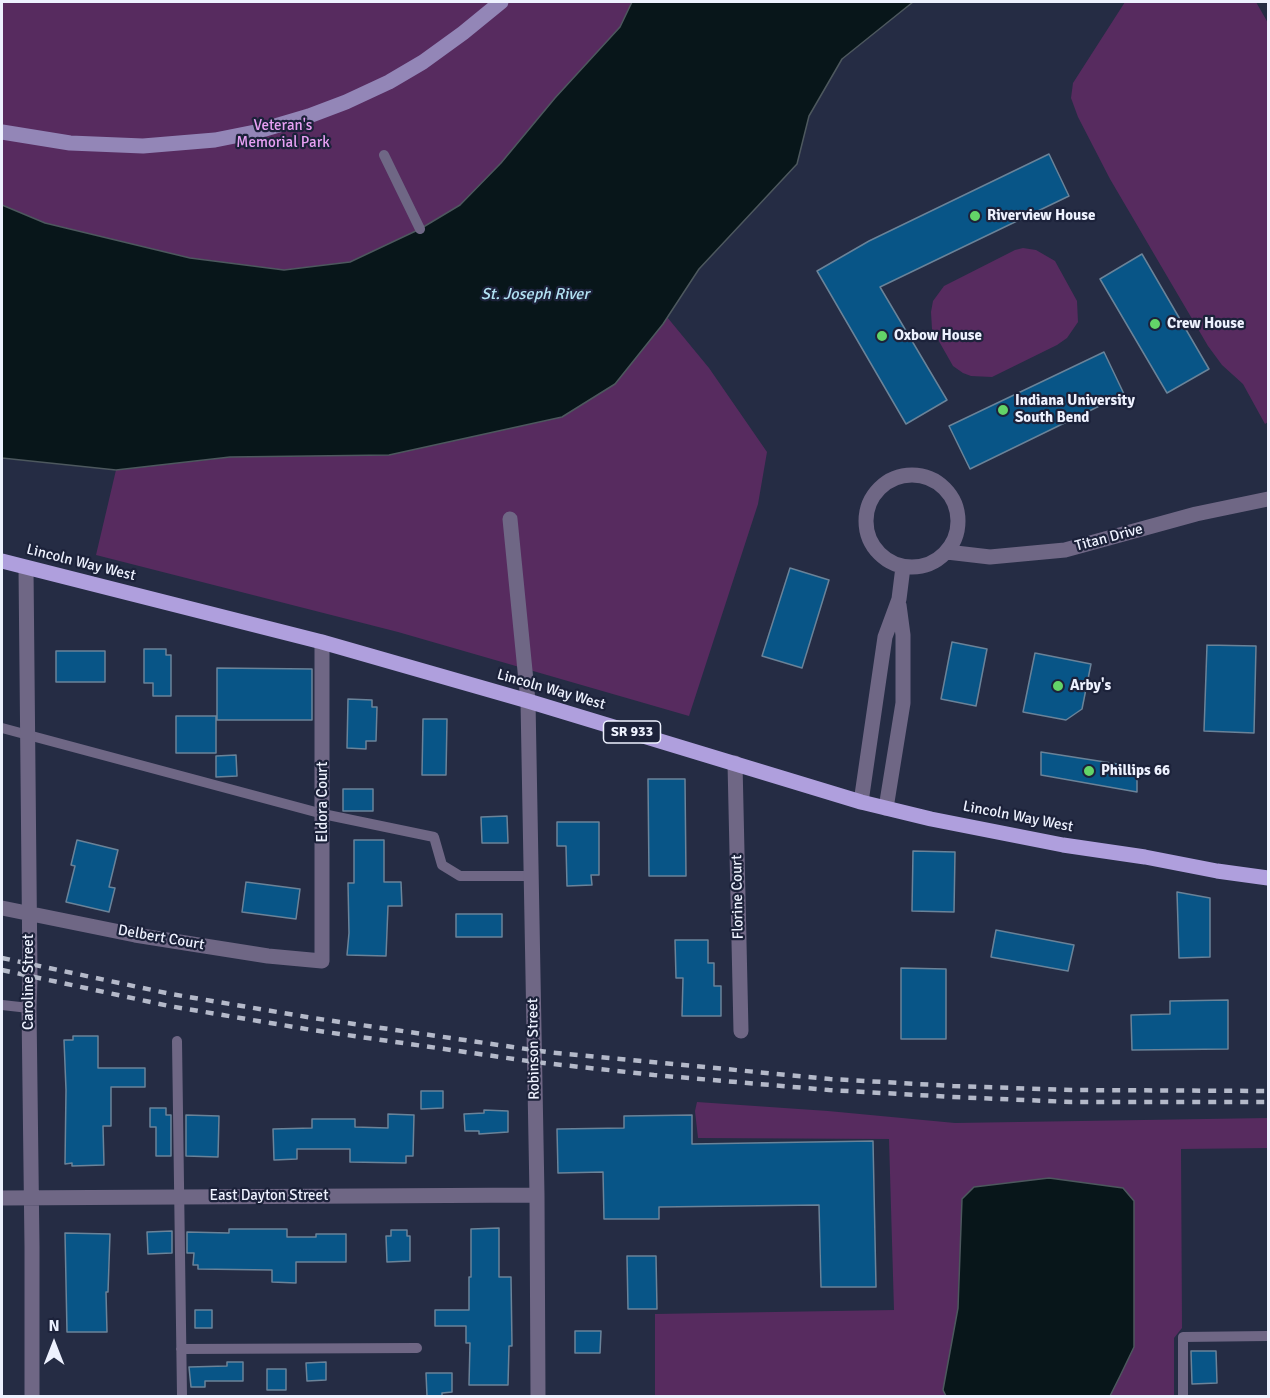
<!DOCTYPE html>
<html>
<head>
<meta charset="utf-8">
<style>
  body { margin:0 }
  #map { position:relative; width:1270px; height:1398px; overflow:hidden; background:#252c44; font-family:Signika,sans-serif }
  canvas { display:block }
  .frame { position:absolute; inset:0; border:3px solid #edf1fe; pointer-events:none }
  .north { position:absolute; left:24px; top:1314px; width:60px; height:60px; -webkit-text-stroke:4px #1c223a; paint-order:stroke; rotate:0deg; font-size:16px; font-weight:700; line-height:24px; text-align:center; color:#edf1fe }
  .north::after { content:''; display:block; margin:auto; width:21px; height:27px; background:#edf1fe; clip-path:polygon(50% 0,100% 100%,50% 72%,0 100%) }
</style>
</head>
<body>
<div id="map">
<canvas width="1270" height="1398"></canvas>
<div class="frame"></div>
<div class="north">N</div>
</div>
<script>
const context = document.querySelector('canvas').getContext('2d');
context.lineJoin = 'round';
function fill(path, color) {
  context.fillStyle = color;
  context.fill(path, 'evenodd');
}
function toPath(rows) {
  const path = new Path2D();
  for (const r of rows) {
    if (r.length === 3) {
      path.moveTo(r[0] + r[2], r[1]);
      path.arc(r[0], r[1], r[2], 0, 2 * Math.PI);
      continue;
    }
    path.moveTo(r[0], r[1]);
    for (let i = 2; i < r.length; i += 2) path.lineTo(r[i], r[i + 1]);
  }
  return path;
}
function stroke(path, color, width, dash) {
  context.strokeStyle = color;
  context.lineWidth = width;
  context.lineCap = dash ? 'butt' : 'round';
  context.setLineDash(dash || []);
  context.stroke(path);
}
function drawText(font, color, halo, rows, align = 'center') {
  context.font = font + ' Signika,sans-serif';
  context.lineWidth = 4.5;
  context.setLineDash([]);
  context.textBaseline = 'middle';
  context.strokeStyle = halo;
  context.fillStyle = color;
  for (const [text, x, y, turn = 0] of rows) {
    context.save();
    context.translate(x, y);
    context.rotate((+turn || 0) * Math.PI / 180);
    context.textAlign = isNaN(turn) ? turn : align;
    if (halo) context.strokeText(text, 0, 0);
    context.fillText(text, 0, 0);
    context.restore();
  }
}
const green = toPath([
  [2,2,632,2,620,27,555,98,501,163,460,205,420,229,350,262,284,270,190,258,45,223,2,205],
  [1125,2,1256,2,1268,23,1268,422,1265,424,1243,384,1222,365,1208,346,1110,179,1078,117,1071,98,1073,83],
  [1023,248,1036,250,1055,261,1077,301,1078,322,1067,338,1057,345,992,377,971,376,963,373,953,366,932,329,931,312,933,301,944,286,1015,250],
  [667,317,709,368,767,452,758,504,689,716,398,632,96,555,116,470,230,457,615,384],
  [697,1102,828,1111,955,1123,1268,1118,1268,1148,1181,1149,1182,1328,1174,1338,1174,1396,655,1396,655,1314,894,1310,889,1139,698,1138,695,1111]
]);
const water = toPath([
  [632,2,913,2,842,59,809,116,797,164,699,269,663,324,615,384,562,417,389,455,230,457,116,470,2,458,2,205,45,223,190,258,284,270,350,262,420,229,460,205,501,163,555,98,620,27,632,2],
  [1049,1178,1123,1188,1134,1201,1134,1347,1120,1376,1110,1396,946,1396,943,1390,958,1308,962,1199,974,1187,1049,1178]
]);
const building = toPath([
  [1049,154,1069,196,880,287,947,400,906,424,817,271,869,241,1049,154],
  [1142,254,1209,369,1167,393,1100,279,1142,254],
  [1104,352,1124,394,970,469,949,426,1104,352],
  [790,568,829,580,802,668,762,656,790,568],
  [952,642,987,649,976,706,941,699,952,642],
  [1207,645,1256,646,1254,733,1204,731,1207,645],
  [144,649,166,649,166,655,171,655,171,696,153,696,153,683,144,683,144,649],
  [56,651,105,651,105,682,56,682,56,651],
  [1035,653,1091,664,1082,709,1066,720,1023,712,1035,653],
  [217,668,312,669,312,720,217,720,217,668],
  [348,699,372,700,372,707,377,707,376,741,366,741,366,749,347,748,348,699],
  [176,716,216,716,216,753,176,753,176,716],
  [423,719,447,719,446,775,422,775,423,719],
  [1041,752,1137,767,1137,792,1041,775,1041,752],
  [236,755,237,776,216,777,216,756,236,755],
  [648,779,685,779,686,876,649,876,648,779],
  [343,789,373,789,373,811,343,811,343,789],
  [507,816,508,843,482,843,481,817,507,816],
  [557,822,599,822,599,875,591,875,592,885,567,886,566,846,557,846,557,822],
  [77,840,118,850,109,887,115,888,109,912,66,902,75,866,71,865,77,840],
  [354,840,384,840,384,882,401,882,402,906,388,906,386,956,347,955,349,933,348,883,354,883,354,840],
  [913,851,955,852,954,912,912,911,913,851],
  [246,882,300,889,296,919,242,912,246,882],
  [1177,892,1210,898,1210,957,1179,958,1177,892],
  [456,914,502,914,502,937,456,937,456,914],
  [996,930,1074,945,1068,971,991,957,996,930],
  [675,940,708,940,708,963,714,963,714,986,721,986,721,1016,682,1016,683,978,676,978,675,940],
  [901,968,946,969,946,1039,901,1039,901,968],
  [1228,1000,1228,1049,1132,1050,1131,1015,1170,1014,1170,1001,1228,1000],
  [73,1036,98,1036,98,1068,145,1068,145,1087,111,1087,111,1126,103,1126,104,1165,72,1166,72,1163,65,1164,66,1090,64,1040,73,1040,73,1036],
  [421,1091,443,1091,443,1108,421,1109,421,1091],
  [150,1108,166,1108,166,1115,171,1115,171,1156,156,1156,156,1127,150,1127,150,1108],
  [484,1110,508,1111,508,1132,479,1134,479,1131,465,1131,464,1114,484,1113,484,1110],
  [388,1114,414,1115,413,1156,406,1156,406,1163,350,1162,350,1149,297,1149,297,1159,274,1160,273,1129,312,1128,312,1119,355,1119,355,1127,388,1128,388,1114],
  [186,1115,219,1116,218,1157,186,1156,186,1115],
  [692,1115,692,1144,873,1141,876,1287,821,1287,819,1205,659,1207,659,1219,604,1219,603,1172,558,1173,557,1129,624,1128,624,1116,692,1115],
  [499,1228,499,1277,511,1277,512,1346,509,1346,508,1385,469,1385,470,1343,466,1343,466,1326,435,1326,435,1310,469,1310,469,1277,471,1277,471,1229,499,1228],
  [229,1229,287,1229,287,1237,316,1237,316,1234,346,1234,346,1262,296,1262,296,1283,272,1282,272,1270,198,1269,198,1265,193,1265,194,1253,187,1253,187,1232,229,1233,229,1229],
  [391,1230,407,1230,407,1236,410,1236,410,1261,387,1262,386,1236,391,1236,391,1230],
  [147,1232,172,1231,172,1253,148,1254,147,1232],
  [65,1233,110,1234,108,1292,106,1292,107,1332,67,1332,65,1233],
  [627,1256,656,1256,657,1309,628,1309,627,1256],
  [195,1310,212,1310,212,1328,195,1328,195,1310],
  [575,1331,601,1331,600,1353,575,1353,575,1331],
  [1191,1351,1216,1351,1217,1383,1192,1384,1191,1351],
  [227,1362,243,1362,243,1381,205,1381,205,1387,191,1387,189,1367,227,1366,227,1362],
  [326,1362,326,1380,307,1381,306,1363,326,1362],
  [267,1369,286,1369,286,1390,267,1390,267,1369],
  [426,1373,452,1373,452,1392,442,1393,442,1396,427,1396,426,1373]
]);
const lane = toPath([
  [384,155,420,229],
  [2,728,323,814,434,837,442,865,460,876,532,876],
  [2,1005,29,1008],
  [177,1041,182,1396],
  [181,1349,417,1348],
  [1183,1396,1183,1337,1268,1336]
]);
const street = toPath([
  [912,521,46],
  [510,519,528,701,537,1195,538,1396],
  [947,552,990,557,1065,550,1196,514,1268,499],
  [26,568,30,977,29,1008,32,1247,32,1396],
  [735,763,741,1031],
  [861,802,885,637,899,599,903,567],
  [886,808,903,703,903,635,899,605],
  [2,908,135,935,268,956,322,961,322,642],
  [2,1198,537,1195]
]);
const secondary = toPath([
  [2,132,70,143,143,146,215,140,255,132,309,116,346,102,389,82,423,62,463,33,501,2]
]);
const primary = toPath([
  [2,561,322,642,528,701,861,802,931,819,1063,845,1145,857,1217,871,1268,878]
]);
const rail = toPath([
  [2,958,171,994,313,1018,547,1052,830,1079,953,1086,1071,1090,1268,1091],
  [2,970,169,1006,312,1030,535,1062,654,1075,829,1090,953,1097,1071,1102,1268,1102]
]);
const markers = [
  [975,216,6,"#63d468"],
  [1155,324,6,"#63d468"],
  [882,336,6,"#63d468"],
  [1003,410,6,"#63d468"],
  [1058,686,6,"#63d468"],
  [1089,771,6,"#63d468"]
];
const shields = [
  [632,732,57]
];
const shieldNames = [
  ["SR 933",632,732]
];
const parkNames = [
  ["Veteran's",283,126],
  ["Memorial Park",283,143]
];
const poiNames = [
  ["Riverview House",987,216],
  ["Crew House",1167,324],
  ["Oxbow House",894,336],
  ["Indiana University",1015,401],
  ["South Bend",1015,418],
  ["Arby's",1070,686],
  ["Phillips 66",1101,771]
];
const streetNames = [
  ["Titan Drive",1109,538,-15],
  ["Lincoln Way West",81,563,14],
  ["Lincoln Way West",551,690,16],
  ["Eldora Court",323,802,-90],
  ["Lincoln Way West",1018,817,11],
  ["Florine Court",738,897,-91],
  ["Delbert Court",161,938,10],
  ["Caroline Street",29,982,-90],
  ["Robinson Street",534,1049,-91],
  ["East Dayton Street",269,1196]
];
const waterNames = [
  ["St. Joseph River",535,295]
];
fill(green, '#572b5f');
fill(water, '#08161a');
stroke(water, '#4d585e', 1.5);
fill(building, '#085587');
stroke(building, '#6a8399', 1.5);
stroke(lane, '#6f6785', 10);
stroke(street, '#6f6785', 15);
stroke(secondary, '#9386b7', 15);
stroke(primary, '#af9fdd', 15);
stroke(rail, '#b4b9c9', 4.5, [8, 8]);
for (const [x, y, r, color] of markers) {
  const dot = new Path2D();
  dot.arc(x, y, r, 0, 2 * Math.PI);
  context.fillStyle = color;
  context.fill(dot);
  stroke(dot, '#1c223a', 2);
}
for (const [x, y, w] of shields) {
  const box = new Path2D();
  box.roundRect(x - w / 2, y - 11, w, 22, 4.5);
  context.fillStyle = '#1c223a';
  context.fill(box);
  stroke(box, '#edf1fe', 1.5);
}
drawText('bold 14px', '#edf1fe', null, shieldNames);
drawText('15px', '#e8a1f4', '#1c223a', parkNames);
drawText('bold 15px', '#edf1fe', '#1c223a', poiNames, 'left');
drawText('15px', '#edf1fe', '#1c223a', streetNames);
drawText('italic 16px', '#b2e2f3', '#1c223a', waterNames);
</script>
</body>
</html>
